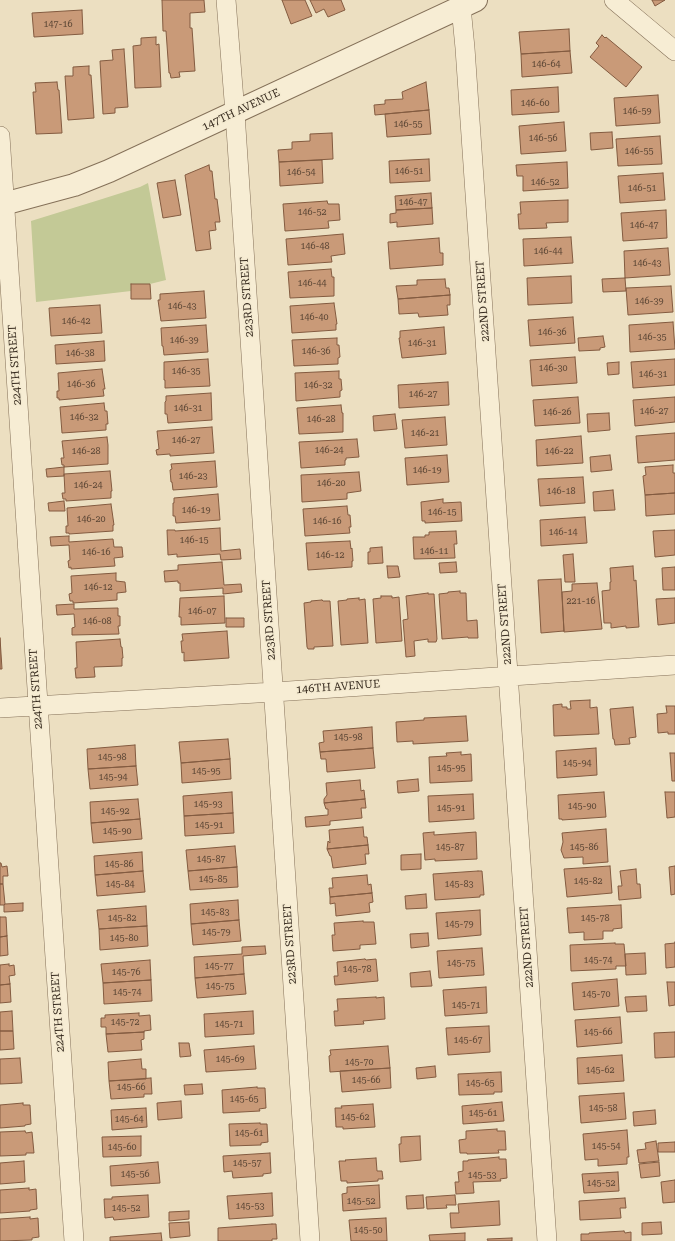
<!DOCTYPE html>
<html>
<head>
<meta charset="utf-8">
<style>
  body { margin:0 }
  canvas { display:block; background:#ecdfc1 }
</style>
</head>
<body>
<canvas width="675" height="1241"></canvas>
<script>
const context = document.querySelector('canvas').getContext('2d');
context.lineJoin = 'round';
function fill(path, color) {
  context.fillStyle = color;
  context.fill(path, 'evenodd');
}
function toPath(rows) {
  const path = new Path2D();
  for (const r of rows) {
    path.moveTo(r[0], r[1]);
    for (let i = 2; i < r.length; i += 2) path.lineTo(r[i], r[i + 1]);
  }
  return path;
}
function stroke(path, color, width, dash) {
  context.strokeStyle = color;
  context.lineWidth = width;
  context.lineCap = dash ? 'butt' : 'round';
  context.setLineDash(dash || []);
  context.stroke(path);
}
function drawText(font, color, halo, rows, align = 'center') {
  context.font = font + ' "Roboto Serif",serif';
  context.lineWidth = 3;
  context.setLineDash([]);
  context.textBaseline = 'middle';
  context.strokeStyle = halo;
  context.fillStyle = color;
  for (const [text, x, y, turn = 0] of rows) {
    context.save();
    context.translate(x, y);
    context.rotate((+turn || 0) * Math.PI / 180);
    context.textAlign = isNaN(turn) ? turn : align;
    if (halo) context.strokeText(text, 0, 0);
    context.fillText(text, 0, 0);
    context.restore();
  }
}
const green = toPath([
  [148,183,166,280,150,284,131,284,131,291,36,302,31,221,99,200,140,187]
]);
const building = toPath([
  [162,0,204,0,205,12,190,13,190,28,192,28,195,71,179,72,180,77,171,78,170,73,169,73,166,31,163,31,162,0],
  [282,0,305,0,312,16,291,24,282,0],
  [310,0,341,0,345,10,328,17,324,9,316,13,310,0],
  [652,0,665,0,655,6,652,0],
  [82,10,83,34,34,37,32,13,82,10],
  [569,29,570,51,521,54,519,32,569,29],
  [602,35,605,38,606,37,642,67,626,87,590,57,599,46,596,43,602,35],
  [156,37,156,45,159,44,161,87,135,88,133,46,141,45,141,38,156,37],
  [124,49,128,107,115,108,115,113,103,114,100,61,113,60,112,50,124,49],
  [570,51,572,73,522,77,521,54,570,51],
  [89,66,89,75,91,75,94,118,68,120,65,76,73,76,73,67,89,66],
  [57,82,58,90,59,90,62,133,36,134,33,92,36,92,35,83,57,82],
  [426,82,429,110,375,115,374,105,385,104,385,100,403,99,402,92,426,82],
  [558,87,559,112,512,115,511,90,558,87],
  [658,95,660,123,616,126,614,98,658,95],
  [429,110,431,134,387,137,385,114,429,110],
  [564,122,566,151,521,154,519,126,564,122],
  [612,132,613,148,591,150,590,133,612,132],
  [332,133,333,159,279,162,278,150,292,149,292,142,310,141,310,134,332,133],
  [660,136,662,164,618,166,616,139,660,136],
  [429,159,430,181,390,183,389,161,429,159],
  [322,160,323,183,280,186,279,162,322,160],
  [567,162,568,188,523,191,523,176,517,176,516,165,567,162],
  [209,165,210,171,212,171,215,199,217,199,220,222,215,222,216,230,209,231,211,249,196,251,185,175,209,165],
  [663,173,665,200,620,203,618,176,663,173],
  [175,180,181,215,163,218,157,183,175,180],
  [431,193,432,208,396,210,395,196,431,193],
  [568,200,568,222,546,223,547,228,519,229,518,214,521,214,520,202,568,200],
  [327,201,328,204,339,204,340,220,328,221,329,228,285,231,283,204,327,201],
  [432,208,433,224,397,227,397,222,390,223,390,214,396,213,396,210,432,208],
  [666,210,667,238,623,241,621,213,666,210],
  [343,234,345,254,331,256,332,262,288,265,286,239,343,234],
  [571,237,573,263,524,266,523,239,571,237],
  [439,238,440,253,443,253,443,265,390,269,388,242,439,238],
  [668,248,670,275,625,278,624,251,668,248],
  [331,269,332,277,334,277,334,296,290,298,288,272,331,269],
  [571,276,572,303,528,305,527,278,571,276],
  [625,278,626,291,603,292,602,279,625,278],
  [445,279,446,288,449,288,450,295,398,299,396,286,417,285,417,280,445,279],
  [131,284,150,284,151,299,131,299,131,284],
  [671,286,673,312,628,315,626,288,671,286],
  [204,291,206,318,161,321,158,300,160,300,160,294,204,291],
  [450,295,450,305,447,305,448,315,419,317,418,313,399,314,398,299,450,295],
  [334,303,337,324,336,324,336,330,292,333,290,306,334,303],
  [100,305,102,333,51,336,49,308,100,305],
  [573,317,575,343,530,346,528,320,573,317],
  [673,322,675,349,630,352,629,325,673,322],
  [206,325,208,352,164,355,163,346,162,346,161,328,206,325],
  [444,327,446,354,402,358,399,338,400,338,400,331,444,327],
  [603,336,605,347,600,348,600,350,579,351,578,338,603,336],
  [337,338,337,345,339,345,340,357,338,358,338,364,294,366,292,340,337,338],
  [104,341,105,361,56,364,55,345,104,341],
  [575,357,577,383,532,386,530,360,575,357],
  [208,359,210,386,165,388,165,380,164,380,164,362,208,359],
  [675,359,675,385,633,388,631,362,675,359],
  [619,362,619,374,608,375,607,363,619,362],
  [102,369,105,389,103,389,104,396,59,400,59,398,57,398,57,391,59,391,58,373,102,369],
  [339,371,339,379,341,379,342,390,340,391,340,397,296,401,295,373,339,371],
  [448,382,449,405,399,408,398,385,448,382],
  [211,393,212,420,168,423,167,414,165,414,165,402,166,401,166,396,211,393],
  [578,397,580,423,535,426,533,400,578,397],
  [675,397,675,422,635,426,633,400,675,397],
  [104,403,105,411,107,411,108,424,106,424,106,430,62,433,60,407,104,403],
  [341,405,342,413,343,413,343,432,299,434,297,408,341,405],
  [609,413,610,430,588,432,587,414,609,413],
  [395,414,397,429,374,431,373,416,395,414],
  [445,417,447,445,405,448,402,420,445,417],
  [212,427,214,453,170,456,170,454,157,455,156,450,159,449,157,431,212,427],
  [675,433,675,460,638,463,636,436,675,433],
  [581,436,583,463,537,466,536,440,581,436],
  [107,437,108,445,108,464,64,467,64,465,62,465,61,458,64,458,62,441,107,437],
  [357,439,359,457,346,458,346,460,345,460,345,465,301,468,299,442,357,439],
  [447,455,449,482,407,485,405,458,447,455],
  [610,455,612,470,591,472,590,457,610,455],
  [215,461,217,487,173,490,172,482,171,482,170,470,172,469,171,464,215,461],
  [673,465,673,473,675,473,675,493,645,495,643,476,646,475,645,467,673,465],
  [64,467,64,476,47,477,46,469,64,467],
  [110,471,112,491,111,491,111,498,66,501,66,499,63,499,62,493,65,493,64,474,110,471],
  [359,472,361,491,347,493,347,499,302,502,301,475,359,472],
  [583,477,585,503,540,506,538,479,583,477],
  [613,490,615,510,594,511,593,492,613,490],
  [675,493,675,514,646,516,645,495,675,493],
  [218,494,220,520,176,523,175,516,173,516,173,503,174,503,174,498,218,494],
  [443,499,443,503,461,502,462,521,425,523,425,521,422,521,421,502,443,499],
  [64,501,65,511,49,511,48,503,64,501],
  [111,504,114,525,113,525,113,531,69,534,69,533,66,533,66,526,68,526,67,508,111,504],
  [347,506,348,515,350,515,351,527,349,527,350,533,305,536,303,509,347,506],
  [585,517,587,543,541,546,540,520,585,517],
  [220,528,221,551,240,549,241,559,221,560,220,554,177,557,177,554,168,555,167,530,175,530,175,531,220,528],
  [675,530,675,555,655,557,653,531,675,530],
  [456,531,457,544,454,544,455,558,414,559,413,537,425,537,425,535,429,535,429,532,456,531],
  [69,536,69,542,113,539,114,547,122,547,123,557,114,558,115,566,71,569,71,567,69,568,68,561,70,560,69,545,51,546,50,537,69,536],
  [350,541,351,549,352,548,353,561,352,561,352,567,308,570,306,543,350,541],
  [382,547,383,563,368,564,368,552,370,552,370,548,382,547],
  [573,554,575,582,565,582,563,555,573,554],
  [222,562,224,585,241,584,242,592,223,594,223,588,180,591,180,583,178,583,178,581,165,582,164,571,178,570,178,565,222,562],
  [456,562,457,572,440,573,439,563,456,562],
  [387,566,398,566,400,577,388,578,387,566],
  [633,566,634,581,636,580,639,627,626,628,626,626,611,628,611,623,604,623,602,591,610,590,610,582,611,582,610,568,633,566],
  [675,567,675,590,663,590,662,568,675,567],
  [116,573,116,581,125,582,126,592,117,593,117,600,73,603,73,601,70,601,69,594,72,593,71,576,116,573],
  [561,579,564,631,541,633,538,580,561,579],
  [597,583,602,629,564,632,562,592,572,591,572,584,597,583],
  [460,591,460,593,466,593,467,621,477,620,478,638,468,638,468,637,442,639,439,594,448,593,448,592,460,591],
  [428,593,428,594,434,594,437,639,436,642,428,642,428,639,414,641,415,656,406,657,403,620,408,619,406,596,428,593],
  [224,596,225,623,181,625,181,617,179,617,180,598,224,596],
  [381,596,392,596,392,598,399,597,402,641,376,643,373,599,381,598,381,596],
  [359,598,359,600,365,599,368,643,341,645,338,601,347,600,347,599,359,598],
  [675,598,675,623,658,625,656,599,675,598],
  [322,600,323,601,330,601,333,646,314,647,314,649,308,649,307,647,304,603,311,602,311,601,322,600],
  [74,604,74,609,118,608,118,616,120,616,120,626,118,626,119,634,72,635,72,628,75,627,74,614,57,615,56,605,74,604],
  [226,618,244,618,244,627,226,627,226,618],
  [227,631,229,658,184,661,184,652,182,653,181,641,183,641,182,634,227,631],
  [0,638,2,669,0,669,0,638],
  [120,639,121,647,122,647,123,658,122,658,122,666,94,667,95,677,76,678,75,668,77,668,76,642,120,639],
  [590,700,590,708,597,707,599,734,554,736,553,705,562,704,562,707,567,707,567,709,571,709,570,701,590,700],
  [666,706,675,706,675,734,668,734,668,732,658,733,657,714,667,713,666,706],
  [633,707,636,737,629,738,630,744,615,745,614,739,613,739,610,709,633,707],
  [466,716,468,741,413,744,413,741,397,742,396,722,424,720,424,718,466,716],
  [372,727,373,748,320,752,319,743,324,742,323,731,372,727],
  [228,739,230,759,181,763,179,742,228,739],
  [135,745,136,766,88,769,87,749,135,745],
  [373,748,375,768,327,772,326,759,321,759,320,752,373,748],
  [596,748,597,775,557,778,556,751,596,748],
  [461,752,461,755,471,754,472,781,430,783,429,757,447,756,446,753,461,752],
  [670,753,675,753,675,781,672,781,670,753],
  [230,759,231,779,182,783,181,763,230,759],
  [136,766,138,785,90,789,88,769,136,766],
  [418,779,419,791,398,793,397,781,418,779],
  [360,780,361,791,364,790,365,799,324,803,324,799,327,795,326,783,360,780],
  [232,792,233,813,184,816,183,796,232,792],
  [604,792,606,817,562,820,562,819,559,819,558,795,604,792],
  [665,792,675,792,675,817,667,818,665,792],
  [473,794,474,819,429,822,428,796,473,794],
  [138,799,140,819,91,823,90,802,138,799],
  [365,799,366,808,361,808,362,818,330,821,330,825,306,827,305,817,328,815,328,809,326,809,324,803,365,799],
  [233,813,234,833,185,836,184,816,233,813],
  [140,819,142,839,93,843,91,823,140,819],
  [363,827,364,837,367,837,368,845,327,849,328,841,330,843,329,830,363,827],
  [606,829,608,862,583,864,583,857,564,858,561,850,563,842,562,833,606,829],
  [434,832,434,835,476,832,477,859,435,861,435,859,425,860,423,833,434,832],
  [368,845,369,854,365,854,366,864,333,868,331,856,330,856,327,849,368,845],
  [235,846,237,867,188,871,186,850,235,846],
  [142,852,143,871,95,875,94,856,142,852],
  [421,854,421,869,401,870,401,855,421,854],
  [0,863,1,863,2,867,7,866,8,876,3,876,3,884,0,884,0,863],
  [610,866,612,893,567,897,564,869,610,866],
  [675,866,675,894,671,895,669,867,675,866],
  [237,867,238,887,190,890,188,871,237,867],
  [636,869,637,884,640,884,641,898,619,900,618,886,622,886,620,871,636,869],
  [143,871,145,892,97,896,95,875,143,871],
  [478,871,482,871,484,895,480,895,480,897,435,900,433,874,478,871],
  [367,875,368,885,371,884,372,893,330,897,329,888,333,888,332,878,367,875],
  [0,884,3,884,5,904,4,905,0,905,0,884],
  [372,893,373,902,369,903,370,912,336,916,335,903,330,904,330,897,372,893],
  [426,894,427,908,406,909,405,896,426,894],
  [238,900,239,920,191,924,190,904,238,900],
  [23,903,23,911,4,912,4,905,5,904,23,903],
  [621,905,622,928,613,929,613,931,603,931,603,939,584,940,584,932,569,933,567,908,621,905],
  [146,906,147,926,99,929,97,910,146,906],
  [480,910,481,935,438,939,436,913,480,910],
  [0,917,6,917,7,936,0,937,0,917],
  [239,920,241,941,193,945,191,924,239,920],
  [363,921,363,922,374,922,376,944,360,945,360,949,333,951,332,935,335,935,334,923,363,921],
  [147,926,148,946,100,950,99,929,147,926],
  [428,933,429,946,411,948,410,934,428,933],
  [7,936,8,955,0,956,0,937,7,936],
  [675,942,675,967,666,968,665,944,675,943,675,942],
  [615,943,615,944,624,944,626,966,616,966,616,969,571,971,570,945,615,943],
  [265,946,266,954,243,956,244,974,195,978,194,957,242,954,242,947,265,946],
  [482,948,484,975,439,978,437,951,482,948],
  [645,953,646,974,626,975,625,954,645,953],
  [365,959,366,960,376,959,378,981,335,985,334,976,338,976,337,962,365,959],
  [150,960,151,980,103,983,101,964,150,960],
  [9,964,9,966,14,965,15,975,9,976,10,984,0,985,0,965,9,964],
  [430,971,432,986,411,987,410,973,430,971],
  [244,974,246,994,197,998,195,978,244,974],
  [617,979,619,1006,574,1010,572,983,617,979],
  [151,980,152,1001,104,1004,103,983,151,980],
  [667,982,675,982,675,1005,669,1006,667,982],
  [10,984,11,1002,0,1003,0,985,10,984],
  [486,987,487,1013,445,1016,443,990,486,987],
  [646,996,647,1011,627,1012,625,997,646,996],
  [376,997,376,998,384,997,385,1019,363,1021,364,1024,335,1026,334,1011,338,1011,337,999,376,997],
  [12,1011,13,1031,0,1031,0,1012,12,1011],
  [253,1011,254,1034,205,1037,204,1014,253,1011],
  [139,1013,139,1016,150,1015,151,1030,144,1031,144,1032,106,1034,106,1027,101,1027,101,1018,105,1018,105,1015,139,1013],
  [620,1017,622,1043,577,1047,575,1020,620,1017],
  [489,1026,490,1052,448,1055,446,1028,489,1026],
  [0,1031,13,1031,14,1049,0,1050,0,1031],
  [144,1032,144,1039,141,1040,142,1050,108,1052,106,1034,144,1032],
  [675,1032,675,1057,655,1058,654,1033,675,1032],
  [179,1043,189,1043,191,1056,180,1057,179,1043],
  [254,1046,256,1069,206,1072,204,1050,254,1046],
  [388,1046,390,1068,330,1072,329,1056,331,1055,330,1050,388,1046],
  [622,1055,624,1081,578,1084,577,1058,622,1055],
  [20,1058,22,1083,0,1084,0,1059,20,1058],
  [141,1059,142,1069,146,1069,146,1079,109,1081,108,1062,141,1059],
  [435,1066,436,1077,417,1079,416,1068,435,1066],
  [390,1068,391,1088,342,1092,340,1071,390,1068],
  [501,1072,502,1092,494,1092,494,1094,459,1095,458,1074,501,1072],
  [151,1078,152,1094,144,1094,144,1097,111,1099,109,1081,151,1078],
  [202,1084,203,1094,185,1095,184,1085,202,1084],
  [257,1087,257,1088,265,1088,266,1108,259,1109,260,1111,223,1113,222,1090,257,1087],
  [624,1093,626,1119,581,1123,579,1096,624,1093],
  [181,1101,182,1118,158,1120,157,1103,181,1101],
  [502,1102,504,1121,463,1124,462,1106,502,1102],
  [23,1103,23,1105,30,1105,31,1124,25,1125,25,1126,0,1128,0,1105,23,1103],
  [373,1104,375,1127,343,1129,343,1127,336,1127,335,1108,342,1108,341,1106,373,1104],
  [146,1108,147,1127,112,1130,111,1110,146,1108],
  [655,1110,656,1124,634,1126,633,1112,655,1110],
  [260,1123,260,1124,267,1124,268,1142,261,1143,261,1145,230,1146,229,1124,260,1123],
  [497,1129,497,1131,505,1131,506,1150,498,1150,499,1153,467,1154,467,1153,460,1153,459,1140,466,1139,466,1131,497,1129],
  [627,1130,629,1157,627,1157,627,1164,598,1166,598,1159,585,1160,583,1134,627,1130],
  [25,1131,26,1133,32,1132,34,1153,26,1153,26,1155,0,1156,0,1132,25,1131],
  [141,1136,141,1156,103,1157,102,1137,141,1136],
  [420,1136,421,1160,400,1162,399,1144,401,1144,401,1137,420,1136],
  [656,1141,659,1161,639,1163,637,1150,646,1149,645,1143,656,1141],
  [675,1142,675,1152,658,1152,658,1143,675,1142],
  [270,1153,271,1173,263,1174,263,1176,233,1178,232,1171,224,1172,223,1156,270,1153],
  [499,1157,499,1159,506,1159,507,1178,500,1179,501,1181,473,1182,474,1193,456,1194,455,1182,459,1182,458,1172,463,1171,463,1161,468,1161,468,1160,499,1157],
  [376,1158,377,1171,382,1171,383,1179,378,1179,378,1181,347,1183,347,1181,341,1181,339,1161,346,1161,345,1160,376,1158],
  [24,1161,25,1182,0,1184,0,1163,24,1161],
  [158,1162,160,1183,111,1186,110,1166,158,1162],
  [659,1162,660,1176,641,1178,639,1164,659,1162],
  [618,1172,619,1191,584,1193,582,1174,618,1172],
  [675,1180,675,1202,663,1203,661,1182,675,1180],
  [379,1185,380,1208,343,1211,342,1194,347,1193,347,1187,379,1185],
  [29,1188,29,1190,36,1189,37,1209,30,1210,30,1211,0,1213,0,1190,29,1188],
  [272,1193,273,1216,229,1219,227,1196,272,1193],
  [148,1195,149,1217,114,1220,113,1217,105,1218,104,1199,112,1199,112,1197,148,1195],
  [423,1195,424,1208,407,1209,406,1196,423,1195],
  [455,1195,456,1205,446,1205,447,1208,427,1209,426,1197,455,1195],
  [625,1198,626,1208,620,1208,621,1218,580,1220,579,1201,625,1198],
  [499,1201,500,1225,451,1228,450,1213,459,1213,458,1204,499,1201],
  [189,1211,189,1219,169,1221,169,1212,189,1211],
  [30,1217,30,1219,38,1218,39,1237,32,1238,32,1240,0,1241,0,1219,30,1217],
  [386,1218,387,1241,351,1241,349,1220,386,1218],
  [189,1222,190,1236,170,1238,169,1223,189,1222],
  [661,1222,662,1234,642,1235,642,1223,661,1222],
  [272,1224,276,1224,277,1239,272,1239,272,1241,218,1241,218,1228,272,1224],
  [624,1231,625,1233,631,1232,631,1241,581,1241,581,1234,589,1234,589,1233,624,1231],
  [161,1233,162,1241,110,1241,110,1237,161,1233],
  [465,1233,465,1241,430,1241,429,1235,465,1233],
  [512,1238,512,1241,488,1241,487,1239,512,1238]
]);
const minor = toPath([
  [226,0,235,113,275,715,310,1241],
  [614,0,675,51],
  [461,7,465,48,547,1241],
  [0,136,74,1241],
  [0,708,274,692,675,665]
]);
const tertiary = toPath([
  [0,205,74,185,109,171,476,0]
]);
const numberNames = [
  ["147-16",58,24],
  ["146-64",546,64],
  ["146-60",535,103],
  ["146-59",637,111],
  ["146-55",408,124],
  ["146-56",543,138],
  ["146-55",639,151],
  ["146-51",409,171],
  ["146-54",301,172],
  ["146-52",545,182],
  ["146-51",642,188],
  ["146-47",413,202],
  ["146-52",312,212],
  ["146-47",644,225],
  ["146-48",315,246],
  ["146-44",548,251],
  ["146-43",647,263],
  ["146-44",312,283],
  ["146-39",649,301],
  ["146-43",182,306],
  ["146-40",314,317],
  ["146-42",76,321],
  ["146-36",552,332],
  ["146-35",652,337],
  ["146-39",184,340],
  ["146-31",422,343],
  ["146-36",316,351],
  ["146-38",80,353],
  ["146-30",553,368],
  ["146-35",186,371],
  ["146-31",653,374],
  ["146-36",81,384],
  ["146-32",318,385],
  ["146-27",423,394],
  ["146-31",188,408],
  ["146-27",654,411],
  ["146-26",557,412],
  ["146-32",84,417],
  ["146-28",321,419],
  ["146-21",425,433],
  ["146-27",186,440],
  ["146-24",329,450],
  ["146-28",86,451],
  ["146-22",559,451],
  ["146-19",427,470],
  ["146-23",193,476],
  ["146-20",331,483],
  ["146-24",88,485],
  ["146-18",561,491],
  ["146-19",196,510],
  ["146-15",442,512],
  ["146-20",91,519],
  ["146-16",327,521],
  ["146-14",563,532],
  ["146-15",194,540],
  ["146-11",434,551],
  ["146-16",96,552],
  ["146-12",330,555],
  ["146-12",98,587],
  ["221-16",581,601],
  ["146-07",202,611],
  ["146-08",97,621],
  ["145-98",348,737],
  ["145-98",112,757],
  ["145-94",577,763],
  ["145-95",451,768],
  ["145-95",206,771],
  ["145-94",113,777],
  ["145-93",208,804],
  ["145-90",582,806],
  ["145-91",451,808],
  ["145-92",115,811],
  ["145-91",209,825],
  ["145-90",117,831],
  ["145-87",450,847],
  ["145-86",584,847],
  ["145-87",211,859],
  ["145-86",119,864],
  ["145-85",213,879],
  ["145-82",588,881],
  ["145-84",120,884],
  ["145-83",459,884],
  ["145-83",215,912],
  ["145-82",122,918],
  ["145-78",595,918],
  ["145-79",459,924],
  ["145-79",216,932],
  ["145-80",124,938],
  ["145-74",598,960],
  ["145-75",461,963],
  ["145-77",219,966],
  ["145-78",357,969],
  ["145-76",126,972],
  ["145-75",220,986],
  ["145-74",127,992],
  ["145-70",596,994],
  ["145-71",466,1005],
  ["145-72",125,1022],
  ["145-71",229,1024],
  ["145-66",598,1032],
  ["145-67",468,1040],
  ["145-69",230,1059],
  ["145-70",359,1062],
  ["145-62",600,1070],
  ["145-66",366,1080],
  ["145-65",480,1083],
  ["145-66",131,1087],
  ["145-65",244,1099],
  ["145-58",603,1108],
  ["145-61",483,1113],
  ["145-62",355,1117],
  ["145-64",129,1119],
  ["145-61",249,1133],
  ["145-54",606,1146],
  ["145-60",122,1147],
  ["145-57",247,1163],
  ["145-56",135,1174],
  ["145-53",482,1175],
  ["145-52",601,1183],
  ["145-52",361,1201],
  ["145-53",250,1206],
  ["145-52",126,1208],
  ["145-50",368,1230]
];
const streetNames = [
  ["147TH AVENUE",241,110,-25],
  ["223RD STREET",247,297,-94],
  ["222ND STREET",483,301,-94],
  ["224TH STREET",15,365,-94],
  ["223RD STREET",269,620,-94],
  ["222ND STREET",505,624,-94],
  ["146TH AVENUE",338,687,-4],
  ["224TH STREET",36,689,-94],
  ["223RD STREET",290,944,-94],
  ["222ND STREET",527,947,-94],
  ["224TH STREET",58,1012,-94]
];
fill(green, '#c3c996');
fill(building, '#c99a78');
stroke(building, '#835b40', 1);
stroke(minor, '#857159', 20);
stroke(tertiary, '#857159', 24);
stroke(minor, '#f7edd4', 19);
stroke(tertiary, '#f7edd4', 22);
drawText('9px', '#5a4534', null, numberNames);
drawText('11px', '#35291d', '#f4ead0', streetNames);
</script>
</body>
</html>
